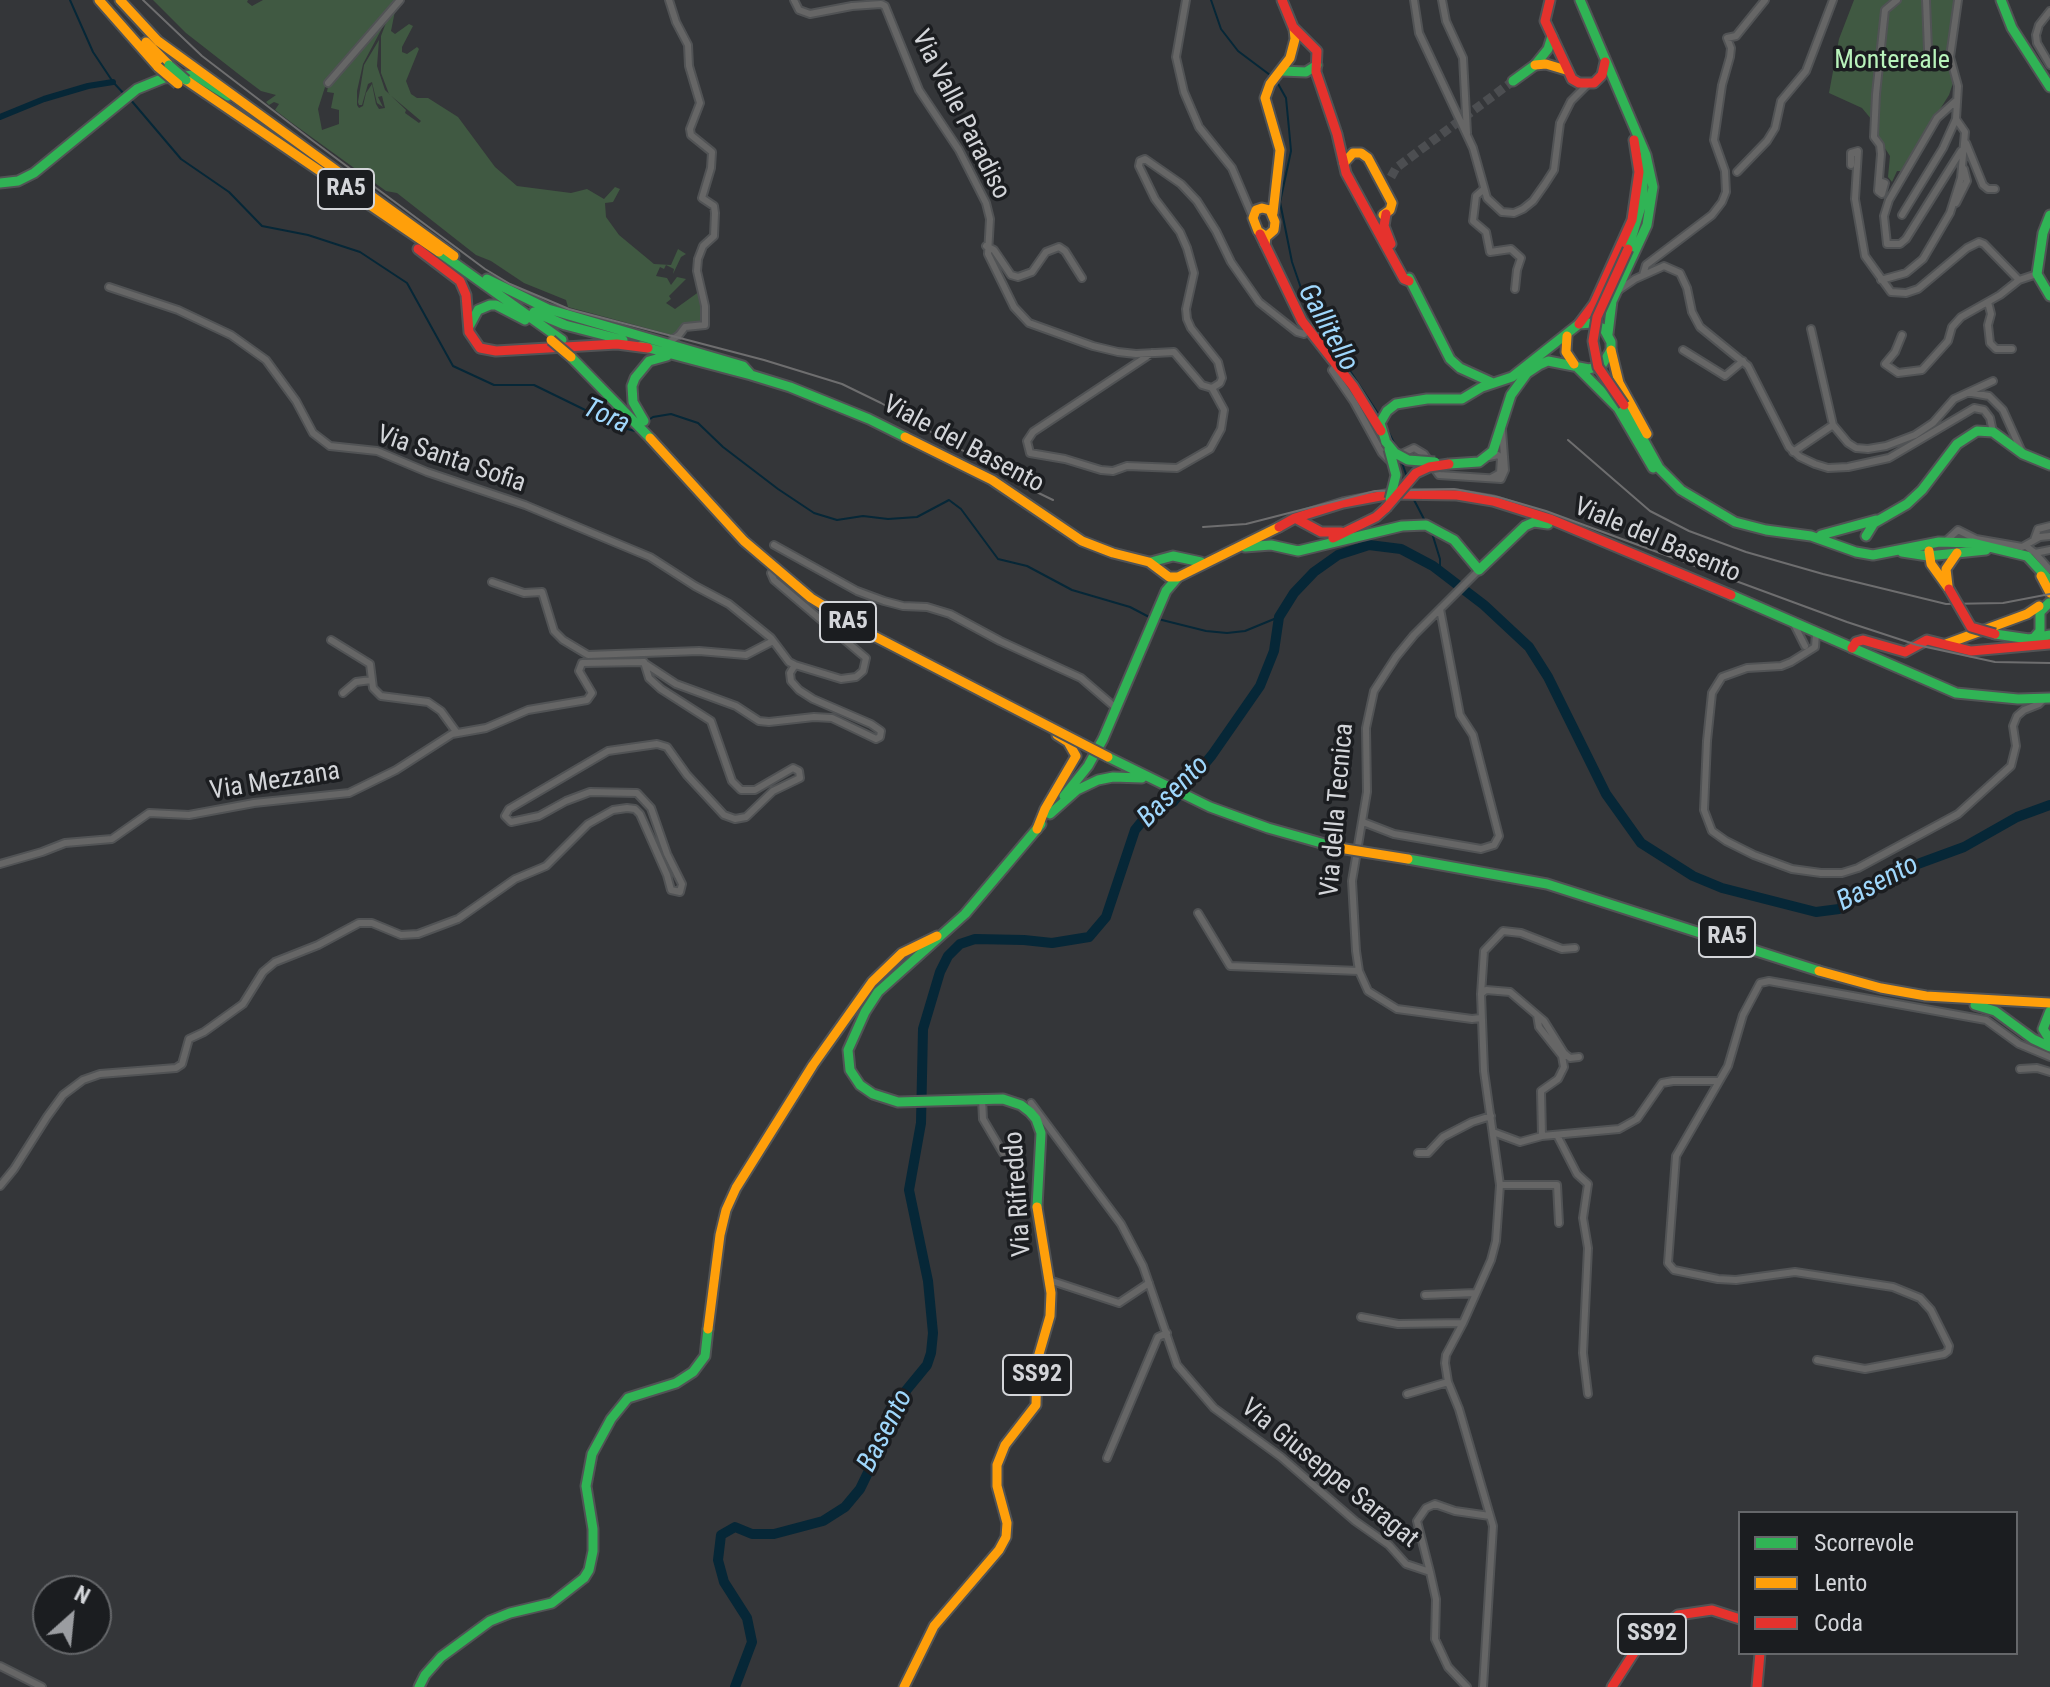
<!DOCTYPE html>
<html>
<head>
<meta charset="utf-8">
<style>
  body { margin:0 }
  #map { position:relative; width:2050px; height:1687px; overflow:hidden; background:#343639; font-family:"Roboto Condensed",sans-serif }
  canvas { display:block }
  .legend { position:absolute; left:1738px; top:1511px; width:280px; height:144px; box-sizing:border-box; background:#1b1d20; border:2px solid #65676a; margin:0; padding:10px 14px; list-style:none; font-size:24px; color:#d3d5d9 }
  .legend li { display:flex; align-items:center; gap:16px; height:40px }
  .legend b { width:40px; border:2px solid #65676a }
  .north { position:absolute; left:32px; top:1575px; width:80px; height:80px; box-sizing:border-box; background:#1b1d20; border:2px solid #65676a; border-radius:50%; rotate:27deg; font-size:22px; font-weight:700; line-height:32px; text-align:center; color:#d3d5d9 }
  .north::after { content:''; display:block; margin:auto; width:28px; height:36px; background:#9b9da1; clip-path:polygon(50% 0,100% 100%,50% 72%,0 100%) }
</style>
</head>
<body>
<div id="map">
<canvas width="2050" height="1687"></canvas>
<ul class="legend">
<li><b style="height:10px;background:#30b455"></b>Scorrevole</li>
<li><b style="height:10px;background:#ff9f0a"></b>Lento</li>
<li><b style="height:10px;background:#e5322d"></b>Coda</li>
</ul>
<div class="north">N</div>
</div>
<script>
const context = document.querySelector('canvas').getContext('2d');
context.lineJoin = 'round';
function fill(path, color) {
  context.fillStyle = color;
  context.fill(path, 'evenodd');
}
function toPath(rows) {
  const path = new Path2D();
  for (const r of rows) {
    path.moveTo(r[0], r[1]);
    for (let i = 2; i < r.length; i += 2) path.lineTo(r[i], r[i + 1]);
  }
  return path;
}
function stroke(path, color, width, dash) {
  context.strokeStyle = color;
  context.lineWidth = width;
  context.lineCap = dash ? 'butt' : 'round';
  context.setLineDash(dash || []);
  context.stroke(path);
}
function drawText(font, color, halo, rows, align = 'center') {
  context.font = font + ' "Roboto Condensed",sans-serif';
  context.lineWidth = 7;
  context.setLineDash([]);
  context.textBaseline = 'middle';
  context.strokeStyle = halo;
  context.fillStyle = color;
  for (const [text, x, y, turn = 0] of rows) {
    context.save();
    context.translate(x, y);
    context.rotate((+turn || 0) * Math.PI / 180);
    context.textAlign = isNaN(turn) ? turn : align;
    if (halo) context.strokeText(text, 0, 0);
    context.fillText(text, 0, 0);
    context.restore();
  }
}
const green = toPath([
  [153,0,248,0,247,2,252,6,263,0,396,0,326,84,318,109,322,130,339,124,339,110,331,108,334,93,327,92,328,86,388,17,363,64,357,91,357,105,359,108,363,106,366,93,372,84,376,104,379,109,385,108,382,96,378,97,383,107,377,103,372,82,368,84,362,105,359,105,358,102,364,65,379,40,377,66,385,90,406,110,405,113,419,123,421,121,389,94,381,73,381,36,390,12,396,6,391,31,395,34,409,24,413,26,402,47,402,52,407,54,417,47,419,49,406,81,411,94,417,98,428,98,458,117,495,167,517,186,571,193,587,189,604,199,615,187,620,189,613,202,605,203,606,217,619,235,654,264,671,265,678,249,686,254,681,257,673,274,674,269,666,265,664,269,660,267,656,276,667,278,671,285,677,277,686,279,669,296,671,299,666,303,675,309,700,291,705,324,689,324,676,336,568,307,566,300,524,283,491,261,476,255,397,193,386,191,292,123,275,110,279,104,274,102,269,105,266,102,276,95,261,91,241,76,186,33],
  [1854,0,1956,0,1947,51,1954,80,1949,95,1901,171,1897,171,1892,182,1888,177,1890,156,1877,136,1872,120,1862,108,1829,93,1839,39]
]);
const stream = toPath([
  [70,0,93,52,113,82,125,95],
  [1211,0,1221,29,1238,51,1270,75],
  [1277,82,1286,98,1289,129,1291,151,1280,202,1292,262,1302,291,1314,316,1379,415],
  [130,99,181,159,229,192,262,226,308,235,360,252,407,283,453,366,494,385,534,385,620,427,635,431],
  [650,419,653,417,671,414,698,423,723,447,778,489,814,513,837,520,863,516,888,519,917,517,949,500,961,509,998,559,1027,566,1072,590,1130,607,1151,618],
  [1386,427,1396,447],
  [1401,460,1407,477],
  [1413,498,1425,521],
  [1432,533,1440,559,1440,572],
  [1158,619,1206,631,1227,633,1245,631,1279,617]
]);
const canal = toPath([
  [0,117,44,99,88,86,113,82]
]);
const river = toPath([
  [735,1687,752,1642,747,1618,724,1582,718,1560,721,1535,735,1527,752,1534,774,1534,823,1521,845,1507,860,1489,879,1450,890,1410,927,1365,931,1353,933,1333,928,1281,909,1190,921,1123,923,1029,940,972,948,956,960,944,975,939,1024,940,1052,943,1089,937,1106,917,1135,830,1148,814,1173,802,1212,755,1260,686,1274,651,1279,617,1294,593,1314,572,1338,555,1369,545,1401,549,1433,566,1484,605,1529,647,1548,677,1606,794,1641,843,1693,876,1722,888,1816,912,1839,909,1859,891,1885,876,1964,847,2017,817,2050,805]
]);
const secondaryTunnel = toPath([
  [1391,177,1396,168,1513,81]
]);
const street = toPath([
  [794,0,799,10,810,14,852,6,881,4,885,6,919,90,959,150,986,203,990,219,988,254,1014,307,1029,323,1093,346,1118,352,1136,354,1174,352,1202,385,1212,388,1220,383,1222,378,1218,362,1191,328,1187,319,1186,309,1194,273,1187,248,1180,232,1155,199,1139,166,1140,161,1145,159,1181,184,1197,201,1216,231,1231,262,1259,302,1297,332,1304,334,1308,331],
  [1186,0,1176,57,1184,92,1199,127,1232,168,1252,215],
  [1414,0,1419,33,1473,148,1487,198,1502,212,1514,213,1523,209,1533,201,1545,184,1554,170,1560,123,1571,101,1587,85],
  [1442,0,1446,21,1463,58,1467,133],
  [1926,0,1928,50,1938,56,1950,57],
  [2050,11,2039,25,2036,35,2037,43,2050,65],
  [328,83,400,0],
  [1957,100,1937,118,1889,200,1884,216,1887,244,1900,244,1906,239,1961,151],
  [1966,143,1983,185,1988,189,1995,189],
  [1851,165,1851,153,1858,151,1855,199,1865,256,1891,292,1906,293,1918,289,1967,248,1979,242,1984,244,2019,280,2037,274],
  [1737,172,1767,141,1775,128,1781,101,1806,71,1833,0],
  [1879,181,1885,183,1882,194,1878,191,1881,154,1880,145,1874,137,1876,94,1885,10,1897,0],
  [1484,189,1476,196,1473,221,1486,232,1490,252,1511,249,1521,258,1517,270,1515,289],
  [1956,203,1967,181,1964,169],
  [1902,215,1943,148,1956,119],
  [986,246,994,250,1011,275,1018,277,1032,272,1046,252,1059,247,1065,251,1082,278],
  [1643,275,1646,265,1712,215,1722,202,1726,192,1725,171,1714,140,1722,85,1730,57,1731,48,1727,38,1736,36,1765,0],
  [1881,280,1906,273,1923,259,1950,213,1961,178,1965,132,1956,119,1958,86,1950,57,1958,0],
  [109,287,178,310,231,335,266,360,296,401,313,433,330,446,377,451,427,472,525,505,650,557,695,586,729,604,771,638,789,662,795,665,841,679,856,677,863,671,866,658,860,653,774,580,771,573],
  [1619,290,1635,279,1664,266,1680,273,1687,288,1692,312,1700,327,1748,366,1789,447,1800,457,1815,464,1828,468,1848,467,1889,458,1974,408,1984,410,1990,418,1993,432],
  [1988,302,1991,314,1988,325,1990,343,1996,349,2012,349],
  [1811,329,1833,425,1848,443,1856,448,1868,449,1886,446,1915,435,1933,423,1954,399,1993,381],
  [1902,335,1895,352,1885,364,1898,373,1922,370,1948,341,1952,327,1961,317,2000,295,2019,280],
  [668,343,679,335,685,327,705,325,705,306,697,271,698,259,703,246,714,236,715,213,714,206,702,198,711,168,712,152,691,135,690,129,700,103,689,66,688,45,676,22,669,0],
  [1683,350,1725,376,1743,361],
  [1152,353,1033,432,1027,441,1030,453,1065,459,1101,470,1113,471,1127,466,1177,468,1210,449,1221,429,1224,410,1212,388],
  [1336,365,1332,370,1354,402,1382,453,1389,460,1414,448,1424,454,1439,475,1501,479,1505,470,1502,430],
  [1972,393,1989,396,2003,410,2021,450],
  [1793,452,1833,425],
  [1489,457,1498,455,1501,458,1500,473,1491,478],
  [2034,540,2038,529,2050,526],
  [1945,542,1958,530,1976,539,2022,547,2040,537,2050,536],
  [774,545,857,591,884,601,903,606,927,607,950,614,1000,641,1081,678,1116,708],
  [2026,546,2035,553,2050,550],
  [2035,553,2050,570],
  [1479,570,1414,635,1396,657,1374,691,1366,728,1367,792,1352,881,1356,951,1359,971,1368,991,1397,1009,1472,1019,1481,1018],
  [492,582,524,593,542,592,554,631,563,640,588,655,699,651,746,655,773,641],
  [1795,626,1805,646],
  [1816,634,1815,647,1791,662,1781,666,1747,668,1722,677,1712,693,1707,741,1704,810,1712,831,1726,841,1754,855,1792,869,1821,873,1842,873,1858,868,1958,814,2011,766,2016,746,2013,726,2017,716,2024,710,2039,704,2044,699],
  [331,640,370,664,373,688,381,696,428,702,441,711,457,733],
  [644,663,676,684,736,706,759,721,769,722,814,717,832,718,876,739,880,737,881,731,871,724,813,699,799,690,791,681,790,673,795,665],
  [343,693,356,682,371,680],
  [1363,822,1394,834,1481,849,1494,845,1499,836,1473,735,1460,715,1440,609],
  [0,864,42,852,65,843,112,839,149,813,189,815,254,803,349,793,396,770,452,734,486,728,528,710,587,700,592,693,579,671,582,663,644,662],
  [1198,913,1230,966,1359,971],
  [1481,994,1484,951,1503,931,1521,933,1562,949,1575,948],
  [1537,1015,1539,1027,1562,1056,1564,1067,1558,1079,1541,1091,1542,1136],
  [2020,1069,2037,1068,2050,1072],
  [982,1098,983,1119,1003,1153],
  [1031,1103,1121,1224,1143,1266,1177,1365,1214,1408,1281,1457,1355,1521,1389,1545,1406,1564,1430,1572,1436,1599,1435,1639,1448,1667,1467,1687],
  [1493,1132,1520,1142,1542,1136,1619,1129,1637,1119,1662,1083,1673,1081,1719,1081],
  [1557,1135,1577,1174,1588,1184,1583,1218,1588,1248,1583,1353,1588,1394],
  [1418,1153,1428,1153,1443,1137,1472,1122,1491,1116],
  [1500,1185,1557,1185,1559,1223],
  [0,1186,14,1169,47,1117,63,1095,83,1080,100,1074,176,1068,182,1064,189,1039,204,1032,243,1004,263,972,275,962,318,945,359,923,372,923,401,935,418,934,458,919,515,879,546,866,588,824,613,810,627,808,635,809,640,814,667,875,671,890,680,892,682,884,667,854,651,808,637,793,590,792,566,801,539,816,511,822,505,816,509,809,608,751,657,744,667,747,687,775,724,815,735,819,746,817,773,791,800,778,799,771,793,768,755,790,741,790,732,781,711,721,661,689,649,678,644,662],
  [1049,1280,1119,1303,1149,1283],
  [1425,1295,1475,1293],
  [1361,1317,1398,1324,1463,1323],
  [1817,1360,1865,1369,1944,1354,1948,1351,1949,1346,1931,1310,1920,1298,1893,1287,1795,1272,1736,1280,1718,1279,1674,1270,1668,1263,1676,1156,1728,1066,1743,1015,1760,983,1769,981,1986,1020,2019,1044,2050,1057],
  [1407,1394,1448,1382],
  [1107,1458,1158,1337,1167,1333],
  [1430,1572,1417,1521,1426,1508,1435,1504,1455,1511,1490,1516],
  [0,1666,42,1687],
  [1483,1687,1493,1526,1459,1409,1448,1382,1445,1363,1446,1355,1463,1323,1491,1260,1496,1241,1500,1185,1484,1071,1481,994,1486,990,1510,992,1544,1021,1564,1053,1570,1058,1579,1057]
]);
const fast = toPath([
  [1580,0,1646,155,1653,187,1647,225,1612,301,1608,334],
  [2001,0,2012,28,2050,87],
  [1282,71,1306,72,1317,65],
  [1513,81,1535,65,1548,49,1552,36],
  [0,183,18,181,34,173,137,89,164,78,194,75,228,96],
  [2050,215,2043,233,2037,274,2050,296],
  [1628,249,1643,200,1643,159],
  [439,252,562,340],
  [1409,278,1450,359,1460,368,1493,383],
  [487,279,548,309,743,366,751,375,790,387,869,419,905,437],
  [534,312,565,325,623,340],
  [470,325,478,310,490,305,496,305,525,320],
  [641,346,751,375],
  [571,357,650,438],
  [1576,366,1618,408,1653,468],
  [1624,405,1659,468,1681,490,1735,522,1766,530,1811,536,1856,552,1873,555,1939,542,1973,543,2027,556,2050,581],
  [644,421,633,402,632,386,635,378,649,361,667,356],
  [1386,442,1380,423,1387,411,1396,404,1427,399,1462,399,1482,387,1512,377,1579,324,1592,323,1604,329,1611,342,1611,350,1602,365,1589,369,1548,361,1539,365,1527,373,1511,395,1493,451,1479,462,1449,464],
  [1821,535,1876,520],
  [1866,536,1874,523,1907,504,1922,490,1957,444,1977,431,1993,432,2023,454,2050,465],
  [1245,547,1271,545,1298,551,1402,526,1426,525,1454,540,1479,570,1525,526,1534,522,1548,524],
  [1902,552,1928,556,1986,550],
  [1151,562,1173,556,1201,562],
  [1731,595,1956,693,2018,699,2050,698],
  [1995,634,2029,639,2050,635],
  [2033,639,2040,631,2040,612,2049,603],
  [1108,757,1210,807,1268,828,1339,848],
  [1064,796,1088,766,1103,739,1166,591,1178,577],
  [1050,814,1077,790,1098,780,1113,777,1142,778],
  [1408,859,1547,884,1819,971],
  [1975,1005,1995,1011,2033,1039,2050,1047],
  [2050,1011,2043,1029,2050,1040],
  [1037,1207,1041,1133,1036,1119,1030,1112,1021,1105,1003,1099,898,1102,873,1094,860,1085,850,1070,848,1050,865,1012,878,992,965,914,1041,824],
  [419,1687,425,1675,441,1657,490,1621,510,1613,552,1603,584,1578,589,1570,593,1551,593,1529,586,1486,592,1454,611,1419,628,1398,676,1383,693,1372,705,1356,708,1329]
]);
const slow = toPath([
  [99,0,158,67],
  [120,0,158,41,454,256],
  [146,42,169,65],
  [1535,65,1546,64,1566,70],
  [186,80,439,252],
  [1344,163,1353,153,1361,153,1368,158,1392,203,1390,210,1383,215],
  [1273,213,1280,150,1265,98,1270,84,1290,58,1295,39,1294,29],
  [1264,235,1258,231,1253,218,1256,210,1262,208,1270,210,1275,222,1274,230,1266,237,1265,244],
  [1567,336,1566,352,1574,364],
  [1611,350,1619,383,1647,434],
  [905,437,992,480,1082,541,1113,553,1149,562,1169,577,1178,577,1279,527],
  [1929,551,1931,564,1949,589],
  [2041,576,2050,593],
  [1948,586,1946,569,1957,553],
  [1946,644,2027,614,2039,606],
  [1037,829,1045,809,1076,756,1068,742,1057,735],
  [1819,971,1881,988,1926,996,2050,1003],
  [708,1329,720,1235,726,1210,736,1188,813,1065,872,982,902,953,937,936],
  [904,1687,934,1626,999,1550,1006,1537,1007,1523,997,1486,997,1465,1005,1445,1036,1405,1037,1361,1050,1316,1051,1293,1037,1207]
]);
const jam = toPath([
  [1282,0,1293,27,1317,51,1316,72,1337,134,1346,173,1404,279,1409,281],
  [1550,0,1545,21,1572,79,1579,83,1594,83,1602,75,1605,62],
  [1386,214,1384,226,1391,244],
  [1260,234,1302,321,1353,386,1381,431],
  [418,249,460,281,466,295,469,332,480,348,496,351,617,344,648,348],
  [1579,324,1594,304,1632,220,1639,172,1634,140],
  [1295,518,1321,532,1341,532],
  [1279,527,1295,518,1343,503,1391,494,1457,495,1493,501,1550,519,1731,595],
  [1333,538,1376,517,1386,508],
  [1852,648,1856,642,1863,640,1905,652,1927,640,1971,651,2050,644],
  [1612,1687,1639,1645,1678,1615,1712,1610,1740,1619],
  [1757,1687,1760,1653]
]);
const rail = toPath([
  [143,0,202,56,313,141,485,269,510,284,569,309,764,360,842,384,881,403,1022,485,1053,500],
  [1568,440,1650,511,1689,531,1746,552,1823,574,1946,604,2003,603,2050,594],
  [1203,527,1246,524,1375,491,1454,489,1498,497,1546,511,1847,622,1917,645,1995,662,2050,663]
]);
const fastBridge = toPath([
  [169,65,186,80],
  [1386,442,1395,453,1408,460,1435,462],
  [1389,449,1396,475,1390,499]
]);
const slowBridge = toPath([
  [158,67,178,84],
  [551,340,571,357],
  [650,438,744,541,811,598,870,634,1108,757],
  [1339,848,1408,859]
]);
const jamBridge = toPath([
  [1624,405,1598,367,1593,341,1597,317,1628,249],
  [1386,508,1416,473,1429,467,1449,464],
  [1949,589,1971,627,1995,634]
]);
const shields = [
  [346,189,56],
  [848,622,56],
  [1727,937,56],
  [1037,1375,68],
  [1652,1634,68]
];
const shieldNames = [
  ["RA5",346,189],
  ["RA5",848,622],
  ["RA5",1727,937],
  ["SS92",1037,1375],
  ["SS92",1652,1634]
];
const parkNames = [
  ["Montereale",1892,61]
];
const streetNames = [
  ["Via Valle Paradiso",960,115,63],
  ["Viale del Basento",963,445,28],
  ["Via Santa Sofia",451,460,19],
  ["Viale del Basento",1657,541,23],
  ["Via Mezzana",275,782,-9],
  ["Via della Tecnica",1338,810,-85],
  ["Via Rifreddo",1019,1194,-94],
  ["Via Giuseppe Saragat",1329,1474,39]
];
const waterNames = [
  ["Gallitello",1327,328,61],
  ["Tora",606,417,24],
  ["Basento",1174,792,-45],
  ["Basento",1878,884,-28],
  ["Basento",886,1431,-63]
];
fill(green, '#405942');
stroke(stream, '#062737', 2);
stroke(canal, '#062737', 6);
stroke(river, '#062737', 10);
stroke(secondaryTunnel, '#4c4e51', 9, [9, 4.5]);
stroke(street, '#515355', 10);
stroke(fast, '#515355', 13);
stroke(slow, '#515355', 13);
stroke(jam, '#515355', 13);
stroke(street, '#666', 6);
stroke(fast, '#30b455', 9);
stroke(slow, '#ff9f0a', 9);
stroke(jam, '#e5322d', 9);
stroke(rail, '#6e6e6f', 2);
stroke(fastBridge, '#515355', 13, []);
stroke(slowBridge, '#515355', 13, []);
stroke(jamBridge, '#515355', 13, []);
stroke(fastBridge, '#30b455', 9);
stroke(slowBridge, '#ff9f0a', 9);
stroke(jamBridge, '#e5322d', 9);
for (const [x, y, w] of shields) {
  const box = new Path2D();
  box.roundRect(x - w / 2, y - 20, w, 40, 6);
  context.fillStyle = '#1b1d20';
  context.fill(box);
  stroke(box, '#d3d5d9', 2);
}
drawText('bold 24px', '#d3d5d9', null, shieldNames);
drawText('26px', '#b8f3bb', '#1b1d20', parkNames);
drawText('26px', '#d3d5d9', '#1b1d20', streetNames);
drawText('italic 28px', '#9fd7fc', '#1b1d20', waterNames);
</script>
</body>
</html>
